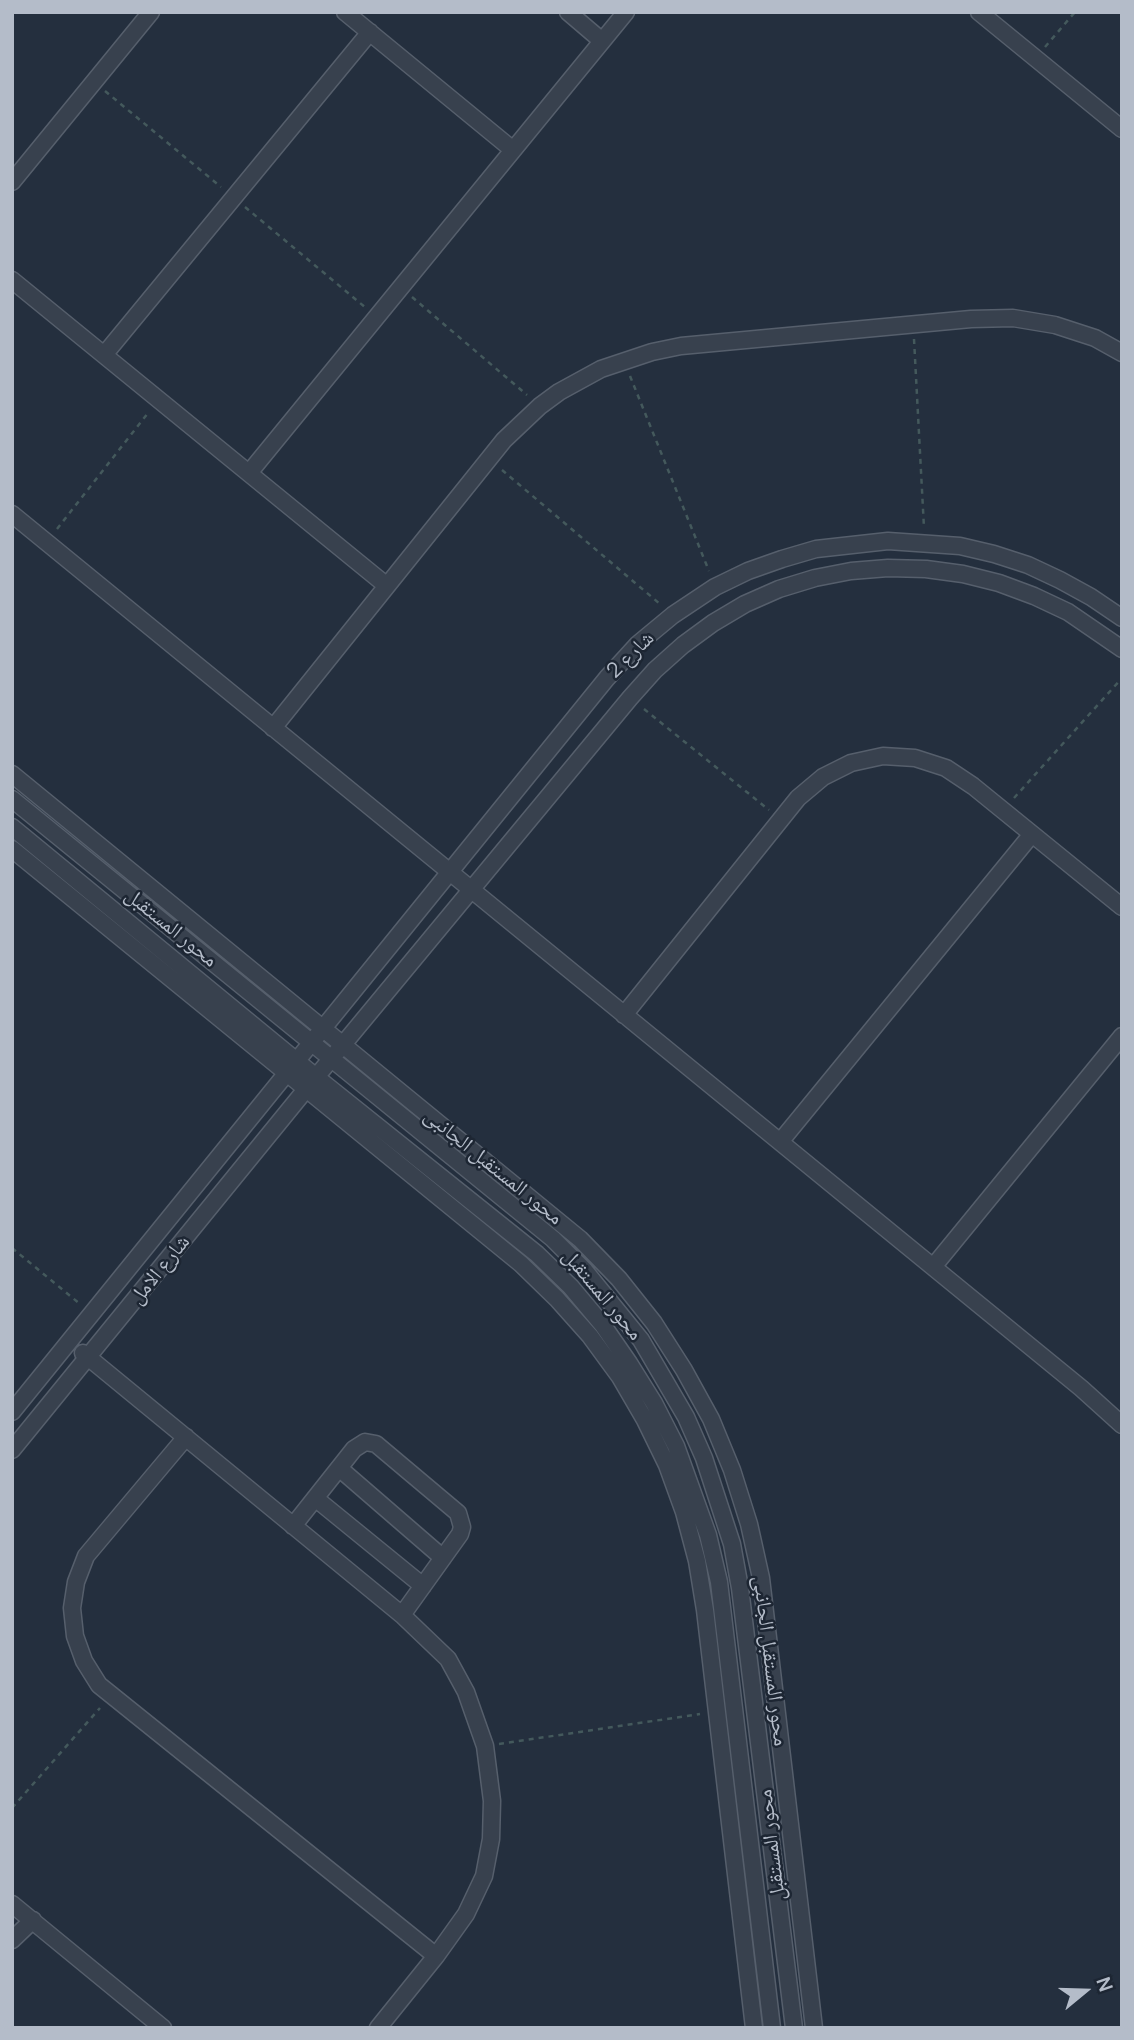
<!DOCTYPE html>
<html>
<head>
<meta charset="utf-8">
<style>
  body { margin:0 }
  #map { position:relative; width:1134px; height:2040px; overflow:hidden; background:#242f3e; font-family:Manrope,sans-serif }
  canvas { display:block }
  .frame { position:absolute; inset:0; border:14px solid #b4bcc9; pointer-events:none }
  .north { position:absolute; left:1050px; top:1956px; width:70px; height:70px; -webkit-text-stroke:5px #1d2633; paint-order:stroke; rotate:71deg; font-size:19px; font-weight:700; line-height:28px; text-align:center; color:#b4bcc9 }
  .north::after { content:''; display:block; margin:auto; width:24px; height:32px; background:#b4bcc9; clip-path:polygon(50% 0,100% 100%,50% 72%,0 100%) }
</style>
</head>
<body>
<div id="map">
<canvas width="1134" height="2040"></canvas>
<div class="frame"></div>
<div class="north">N</div>
</div>
<script>
const context = document.querySelector('canvas').getContext('2d');
context.lineJoin = 'round';
function toPath(rows) {
  const path = new Path2D();
  for (const r of rows) {
    path.moveTo(r[0], r[1]);
    for (let i = 2; i < r.length; i += 2) path.lineTo(r[i], r[i + 1]);
  }
  return path;
}
function stroke(path, color, width, dash) {
  context.strokeStyle = color;
  context.lineWidth = width;
  context.lineCap = dash ? 'butt' : 'round';
  context.setLineDash(dash || []);
  context.stroke(path);
}
function drawText(font, color, halo, rows, align = 'center') {
  context.font = font + ' Manrope,"Noto Naskh Arabic",sans-serif';
  context.lineWidth = 5;
  context.setLineDash([]);
  context.textBaseline = 'middle';
  context.strokeStyle = halo;
  context.fillStyle = color;
  for (const [text, x, y, turn = 0] of rows) {
    context.save();
    context.translate(x, y);
    context.rotate((+turn || 0) * Math.PI / 180);
    context.textAlign = isNaN(turn) ? turn : align;
    if (halo) context.strokeText(text, 0, 0);
    context.fillText(text, 0, 0);
    context.restore();
  }
}
const path = toPath([
  [1045,47,1075,12],
  [105,91,221,187],
  [245,207,366,308],
  [412,297,527,395],
  [914,339,924,528],
  [630,376,709,571],
  [502,470,660,604],
  [57,529,148,413],
  [644,709,769,810],
  [1014,798,1122,678],
  [12,1248,80,1304],
  [499,1744,700,1714],
  [12,1808,100,1708]
]);
const minor = toPath([
  [345,12,513,150],
  [568,12,602,41],
  [979,12,1122,129],
  [12,182,151,12],
  [12,280,387,586],
  [104,355,370,32],
  [249,473,626,12],
  [12,514,1081,1388,1122,1425],
  [273,728,504,440,540,406,559,392,601,369,652,352,681,346,971,319,1013,318,1055,325,1095,338,1122,353],
  [12,774,580,1239,619,1279,654,1323,684,1370,711,1419,732,1470,749,1524,761,1578,814,2028],
  [12,799,553,1239,585,1271,641,1340,686,1417,704,1458,732,1544,740,1588,794,2028],
  [12,827,316,1077,537,1254,571,1287,602,1324,629,1363,654,1403,676,1446,708,1535,719,1582,772,2028],
  [12,849,521,1264,557,1299,590,1336,620,1377,645,1420,667,1465,684,1512,697,1561,705,1610,754,2028],
  [624,1015,798,798,823,777,851,763,883,756,915,758,946,768,973,786,1122,907],
  [780,1142,1032,834],
  [933,1267,1122,1036],
  [83,1353,402,1615,448,1659,466,1692,485,1746,492,1801,491,1839,484,1876,466,1914,436,1956,378,2028],
  [12,1412,607,678,638,644,673,615,715,587,748,571,782,559,816,549,888,541,960,546,994,554,1028,565,1060,580,1091,597,1122,618],
  [186,1437,86,1556,76,1582,72,1608,75,1636,84,1661,99,1685,436,1956],
  [12,1450,307,1088,630,698,655,670,683,645,713,623,745,604,779,589,815,578,851,571,888,568,926,569,963,574,999,583,1034,596,1068,612,1122,649],
  [339,1468,443,1558],
  [315,1498,423,1586],
  [293,1526,354,1449,365,1442,376,1444,458,1513,462,1527,460,1534,402,1615],
  [12,1904,163,2028],
  [12,1940,33,1920]
]);
const streetNames = [
  ["شارع 2",631,655,-45],
  ["محور المستقبل",171,928,39],
  ["محور المستقبل الجانبى",493,1167,39],
  ["شارع الامل",160,1270,-51],
  ["محور المستقبل",602,1295,50],
  ["محور المستقبل الجانبى",770,1661,83],
  ["محور المستقبل",772,1845,-97]
];
stroke(minor, '#565f6c', 19);
stroke(path, '#44595c', 2.5, [5, 5]);
stroke(minor, '#38414e', 16);
drawText('21px', '#b4bcc9', '#1d2633', streetNames);
</script>
</body>
</html>
